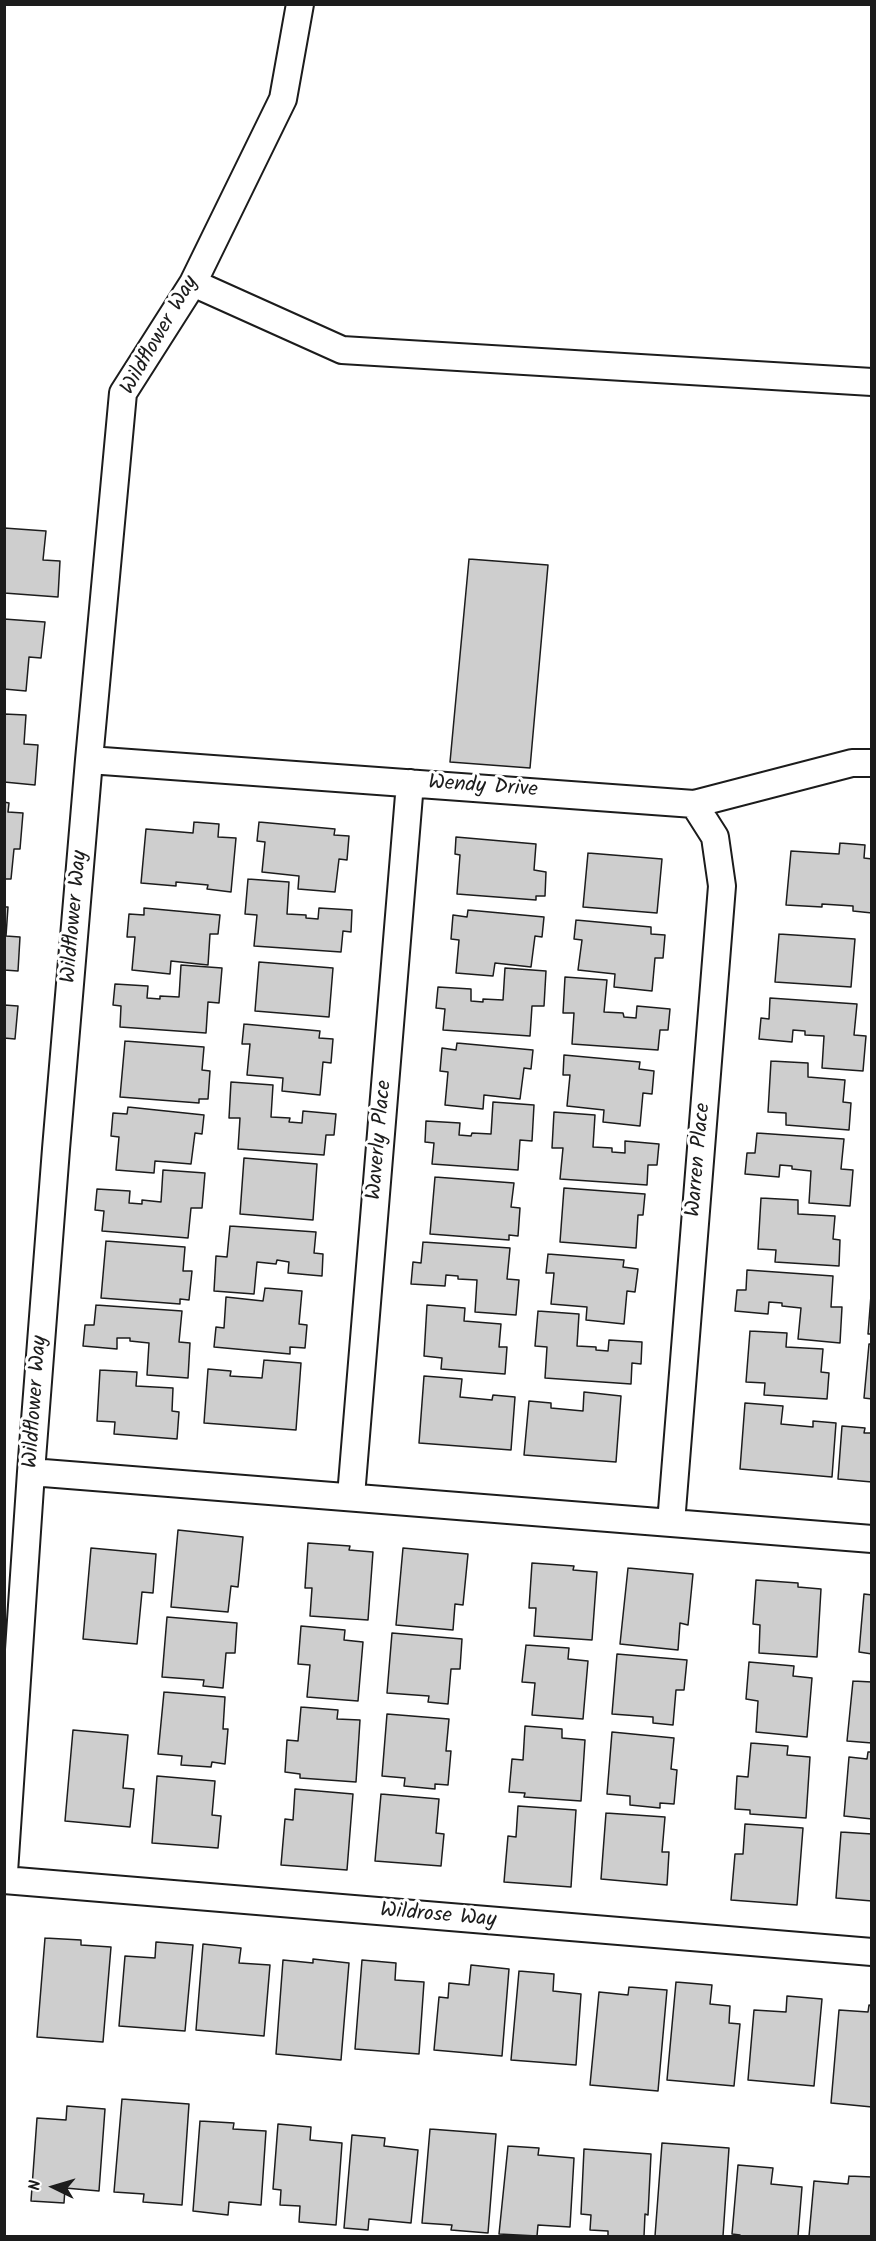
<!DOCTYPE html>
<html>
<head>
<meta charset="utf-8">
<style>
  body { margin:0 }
  #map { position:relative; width:876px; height:2241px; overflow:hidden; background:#fff; font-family:Kalam,sans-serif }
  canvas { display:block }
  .frame { position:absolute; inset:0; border:6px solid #1c1c1c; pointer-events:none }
  .north { position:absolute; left:24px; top:2157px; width:60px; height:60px; -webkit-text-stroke:4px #fff; paint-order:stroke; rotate:275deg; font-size:16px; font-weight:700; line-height:24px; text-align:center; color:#1c1c1c }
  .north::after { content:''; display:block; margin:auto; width:21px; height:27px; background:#1c1c1c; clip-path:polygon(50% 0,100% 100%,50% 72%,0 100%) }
</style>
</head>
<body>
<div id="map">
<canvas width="876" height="2241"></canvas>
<div class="frame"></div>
<div class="north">N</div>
</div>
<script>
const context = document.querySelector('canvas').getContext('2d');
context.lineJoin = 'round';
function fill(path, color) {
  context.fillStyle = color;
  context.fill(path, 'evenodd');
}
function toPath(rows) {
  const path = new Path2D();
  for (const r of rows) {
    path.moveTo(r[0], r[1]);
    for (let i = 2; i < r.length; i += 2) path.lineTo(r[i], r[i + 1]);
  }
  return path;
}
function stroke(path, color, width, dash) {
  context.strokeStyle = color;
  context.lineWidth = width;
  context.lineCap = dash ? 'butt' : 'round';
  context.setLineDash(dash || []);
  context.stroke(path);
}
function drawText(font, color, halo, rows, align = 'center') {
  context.font = font + ' Kalam,sans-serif';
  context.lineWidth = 6;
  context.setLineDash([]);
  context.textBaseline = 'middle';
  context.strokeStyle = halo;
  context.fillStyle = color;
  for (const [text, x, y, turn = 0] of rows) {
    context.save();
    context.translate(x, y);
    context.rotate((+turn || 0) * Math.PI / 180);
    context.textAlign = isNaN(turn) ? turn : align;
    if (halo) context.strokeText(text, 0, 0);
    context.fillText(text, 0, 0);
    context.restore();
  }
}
const building = toPath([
  [4,528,46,531,43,560,60,561,58,597,4,593,4,528],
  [469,559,548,565,530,768,450,762,469,559],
  [4,619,45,622,41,658,29,657,26,691,4,689,4,619],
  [4,714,26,715,24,744,38,745,35,785,4,782,4,714],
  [4,802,9,803,8,812,23,813,20,849,14,849,11,879,4,879,4,802],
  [194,822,219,824,218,837,236,838,231,892,207,889,208,885,176,882,176,886,141,883,146,829,193,833,194,822],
  [259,822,335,829,334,835,349,836,347,860,339,859,335,892,298,889,299,876,262,872,265,842,257,841,259,822],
  [456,837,536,844,534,870,546,872,545,896,536,896,536,900,457,894,460,855,455,854,456,837],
  [840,843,865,845,864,858,872,859,872,913,853,911,853,906,822,904,822,907,786,905,791,851,839,854,840,843],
  [588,853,662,859,657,913,583,907,588,853],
  [248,879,289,882,287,914,306,915,306,918,318,919,319,908,352,910,351,932,343,931,341,952,254,946,257,915,245,914,248,879],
  [4,907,8,907,6,936,20,937,18,971,4,970,4,907],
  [144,908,220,915,218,934,210,934,208,965,171,961,170,974,132,970,135,937,127,937,129,914,144,915,144,908],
  [468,910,544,917,542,937,535,936,531,967,495,963,493,976,456,973,459,940,451,939,453,915,467,917,468,910],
  [576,920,651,927,651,934,665,935,663,958,655,958,652,991,614,987,615,974,578,970,582,940,574,939,576,920],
  [779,934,855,939,851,987,775,982,779,934],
  [259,962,333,968,329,1017,255,1011,259,962],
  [181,965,222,968,219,1003,208,1002,206,1033,120,1027,121,1006,113,1005,115,984,148,986,147,998,160,999,160,996,179,997,181,965],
  [505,968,546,971,544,1006,532,1006,530,1036,443,1030,445,1009,436,1008,438,987,471,989,471,1001,483,1002,483,999,503,1000,505,968],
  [565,977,607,980,604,1012,623,1013,624,1017,636,1018,637,1006,670,1009,668,1030,660,1030,658,1050,572,1044,574,1013,563,1013,565,977],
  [770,998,857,1004,854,1035,866,1036,863,1071,822,1068,824,1036,805,1035,805,1031,793,1030,792,1042,759,1039,761,1018,769,1019,770,998],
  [4,1005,18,1006,15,1039,4,1038,4,1005],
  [244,1024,320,1031,319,1038,333,1039,331,1063,323,1062,320,1095,282,1091,283,1078,247,1075,250,1044,242,1044,244,1024],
  [125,1041,204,1047,202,1070,210,1071,208,1099,199,1099,199,1103,120,1097,125,1041],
  [457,1043,533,1050,531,1069,524,1068,520,1099,484,1095,483,1109,445,1105,448,1072,440,1071,442,1048,456,1050,457,1043],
  [564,1055,640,1062,639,1069,654,1071,652,1094,643,1093,640,1126,603,1122,604,1110,567,1106,570,1075,563,1075,564,1055],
  [771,1061,808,1063,808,1077,845,1080,843,1102,851,1103,849,1130,786,1125,786,1113,768,1112,771,1061],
  [231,1082,273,1085,271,1117,290,1118,289,1122,302,1123,303,1111,336,1114,334,1135,326,1135,324,1155,238,1149,240,1118,229,1118,231,1082],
  [493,1102,534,1105,532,1141,520,1140,518,1170,432,1164,434,1143,425,1142,426,1121,460,1123,459,1135,471,1136,472,1133,491,1134,493,1102],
  [128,1107,204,1115,202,1134,195,1133,191,1164,155,1161,154,1173,116,1170,119,1137,111,1136,113,1113,127,1114,128,1107],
  [554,1112,595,1115,593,1147,612,1148,612,1152,625,1153,625,1141,659,1144,657,1165,648,1165,647,1185,560,1179,563,1148,552,1148,554,1112],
  [757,1133,844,1139,841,1169,853,1170,850,1206,809,1203,811,1171,792,1169,792,1166,780,1165,779,1177,745,1174,747,1153,755,1153,757,1133],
  [244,1158,317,1164,313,1220,240,1214,244,1158],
  [163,1170,205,1173,202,1208,191,1208,188,1238,102,1231,104,1211,95,1210,97,1189,130,1191,129,1203,142,1204,142,1200,161,1202,163,1170],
  [435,1177,514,1183,511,1207,520,1208,518,1236,509,1235,509,1240,430,1234,435,1177],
  [564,1188,645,1194,643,1215,638,1215,636,1248,560,1242,564,1188],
  [761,1198,798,1200,798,1214,835,1216,833,1239,840,1240,839,1266,775,1262,776,1250,758,1249,761,1198],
  [230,1226,316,1232,314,1253,323,1254,322,1276,288,1273,289,1262,277,1260,276,1264,257,1262,254,1294,214,1291,216,1256,227,1257,230,1226],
  [106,1241,185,1247,183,1271,192,1271,189,1300,180,1299,180,1304,101,1298,106,1241],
  [423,1242,510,1248,507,1279,519,1280,516,1315,475,1312,477,1280,458,1279,458,1276,446,1275,445,1286,411,1284,413,1262,421,1263,423,1242],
  [548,1254,624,1260,623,1267,638,1269,635,1292,627,1291,624,1324,586,1320,587,1307,551,1304,554,1273,546,1273,548,1254],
  [747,1270,833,1276,831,1307,842,1307,840,1343,798,1339,801,1308,782,1306,782,1303,769,1302,768,1314,735,1311,737,1290,746,1290,747,1270],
  [872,1282,872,1334,868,1334,872,1282],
  [265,1288,302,1291,299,1324,307,1325,305,1348,290,1347,290,1354,214,1347,216,1327,224,1328,226,1297,263,1301,265,1288],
  [96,1305,182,1311,179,1342,190,1343,188,1378,147,1375,149,1343,130,1341,130,1338,117,1338,117,1349,83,1346,85,1325,94,1325,96,1305],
  [427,1305,465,1308,464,1321,501,1324,499,1347,507,1347,505,1374,441,1369,442,1358,424,1356,427,1305],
  [538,1311,579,1314,577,1346,596,1347,596,1350,608,1351,609,1340,642,1342,641,1364,632,1363,631,1384,545,1378,547,1347,535,1346,538,1311],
  [750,1331,787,1333,786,1347,823,1349,821,1372,829,1373,827,1399,764,1395,765,1383,746,1382,750,1331],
  [869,1344,872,1344,872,1399,864,1398,869,1344],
  [264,1360,301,1363,296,1430,204,1423,208,1369,231,1371,230,1376,262,1378,264,1360],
  [100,1370,137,1372,136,1386,173,1388,172,1411,179,1412,177,1439,114,1434,115,1422,97,1421,100,1370],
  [424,1376,462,1379,460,1397,492,1400,493,1395,515,1397,511,1450,419,1443,424,1376],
  [584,1392,621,1396,616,1462,524,1455,529,1401,551,1403,551,1408,583,1411,584,1392],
  [745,1403,783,1406,781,1424,813,1427,813,1421,836,1423,832,1477,740,1469,745,1403],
  [842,1426,865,1428,864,1433,872,1433,872,1482,838,1479,842,1426],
  [178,1530,243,1537,238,1587,231,1586,228,1612,171,1607,178,1530],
  [308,1543,350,1546,349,1550,373,1552,368,1620,310,1616,312,1588,305,1588,308,1543],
  [91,1548,156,1554,153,1593,142,1592,137,1644,83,1639,91,1548],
  [403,1548,468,1554,463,1605,455,1604,453,1630,396,1625,403,1548],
  [532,1563,574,1566,573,1570,597,1572,592,1640,534,1636,536,1608,529,1608,532,1563],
  [628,1568,693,1574,688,1625,680,1623,678,1650,620,1644,628,1568],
  [756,1580,798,1583,798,1587,821,1589,817,1657,759,1653,760,1625,753,1624,756,1580],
  [864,1594,872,1595,872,1654,859,1652,864,1594],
  [167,1617,237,1623,235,1653,226,1653,223,1688,203,1686,204,1680,162,1677,167,1617],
  [301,1626,345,1630,344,1640,363,1642,358,1701,307,1697,310,1665,298,1664,301,1626],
  [392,1633,462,1639,460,1669,451,1669,448,1704,428,1702,429,1696,387,1693,392,1633],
  [526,1645,569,1648,568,1659,588,1661,583,1719,532,1715,535,1683,522,1682,526,1645],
  [617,1654,687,1660,684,1690,676,1690,673,1725,653,1723,653,1717,612,1714,617,1654],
  [749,1662,794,1666,793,1676,812,1678,807,1737,756,1732,758,1701,746,1699,749,1662],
  [853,1681,872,1682,872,1743,847,1741,853,1681],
  [164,1692,225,1697,223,1729,228,1729,225,1764,212,1762,211,1767,181,1765,182,1756,158,1754,164,1692],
  [301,1707,338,1710,337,1719,360,1720,356,1782,300,1778,300,1774,285,1772,287,1740,298,1741,301,1707],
  [387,1714,449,1719,446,1751,451,1751,448,1785,435,1784,435,1789,404,1786,405,1778,382,1776,387,1714],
  [525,1726,562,1729,562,1738,585,1740,581,1801,524,1797,525,1793,509,1792,512,1759,523,1760,525,1726],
  [73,1730,128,1735,123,1788,134,1789,130,1827,65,1821,73,1730],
  [612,1732,674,1738,671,1769,677,1770,674,1804,660,1803,660,1808,630,1805,630,1796,607,1794,612,1732],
  [751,1743,788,1746,787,1755,810,1757,806,1818,750,1814,750,1810,735,1809,737,1776,748,1777,751,1743],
  [868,1752,872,1752,872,1819,844,1816,849,1757,867,1759,868,1752],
  [157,1776,215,1781,212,1815,221,1816,218,1848,152,1843,157,1776],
  [295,1789,353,1794,347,1870,281,1865,285,1819,293,1820,295,1789],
  [381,1794,439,1799,436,1833,444,1834,441,1866,375,1861,381,1794],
  [518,1806,576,1810,571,1887,504,1882,508,1836,516,1837,518,1806],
  [606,1813,665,1817,662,1852,669,1852,667,1885,601,1879,606,1813],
  [745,1824,803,1828,797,1905,731,1900,735,1854,743,1854,745,1824],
  [841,1832,872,1834,872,1901,836,1898,841,1832],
  [45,1938,81,1940,81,1945,111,1947,103,2042,37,2037,45,1938],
  [156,1942,193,1945,185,2031,119,2026,125,1956,155,1958,156,1942],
  [203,1944,241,1948,239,1963,270,1965,264,2036,196,2030,203,1944],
  [313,1959,349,1963,341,2060,276,2054,283,1960,313,1963,313,1959],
  [362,1960,396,1963,395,1980,424,1982,419,2054,355,2049,362,1960],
  [471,1965,509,1969,502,2056,434,2050,439,1997,448,1998,449,1983,469,1985,471,1965],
  [519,1971,554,1974,553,1991,581,1994,576,2065,511,2060,519,1971],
  [676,1982,712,1985,710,2004,730,2006,729,2023,740,2024,734,2086,667,2080,676,1982],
  [629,1987,667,1990,658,2091,590,2085,599,1992,628,1995,629,1987],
  [787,1996,822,1999,814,2086,748,2080,754,2010,786,2012,787,1996],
  [869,2005,872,2006,872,2107,831,2103,839,2010,868,2012,869,2005],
  [122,2099,189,2104,182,2205,143,2202,144,2194,114,2192,122,2099],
  [67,2106,105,2109,99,2191,65,2188,64,2203,31,2201,37,2118,66,2120,67,2106],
  [200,2121,234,2123,233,2129,266,2131,261,2205,229,2202,228,2215,193,2211,200,2121],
  [278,2124,311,2127,310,2140,342,2143,336,2225,299,2222,300,2206,280,2205,281,2190,273,2189,278,2124],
  [430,2129,496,2134,488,2233,451,2230,452,2225,422,2223,430,2129],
  [352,2135,385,2138,384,2146,418,2150,411,2223,369,2219,368,2230,344,2228,352,2135],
  [662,2143,729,2148,723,2236,655,2236,662,2143],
  [508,2146,539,2148,538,2155,574,2158,570,2227,538,2225,537,2236,499,2234,508,2146],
  [584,2149,651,2154,648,2215,645,2214,644,2236,608,2236,608,2231,590,2230,591,2215,581,2214,584,2149],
  [738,2165,773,2168,771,2184,802,2187,798,2236,740,2236,740,2235,732,2234,738,2165],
  [849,2176,872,2177,872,2236,809,2236,814,2181,848,2184,849,2176]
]);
const street = toPath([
  [193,283,342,350,872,382],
  [89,760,694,804,852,763,872,763],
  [31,1472,872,1539],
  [351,1496,410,783],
  [671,1523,722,886,715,837,694,804],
  [4,1872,31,1472,56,1149,89,760,123,393,193,283,283,99,300,4],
  [4,1880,872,1952]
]);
const streetNames = [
  ["Wildflower Way",161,336,-60],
  ["Wendy Drive",483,788,4],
  ["Wildflower Way",76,917,-85],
  ["Waverly Place",381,1140,-85],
  ["Warren Place",700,1160,-85],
  ["Wildflower Way",37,1402,-86],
  ["Wildrose Way",438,1917,5]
];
fill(building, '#cecece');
stroke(building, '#1c1c1c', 1.5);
stroke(street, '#1c1c1c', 30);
stroke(street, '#fff', 26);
drawText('21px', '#1c1c1c', '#fff', streetNames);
</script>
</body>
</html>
